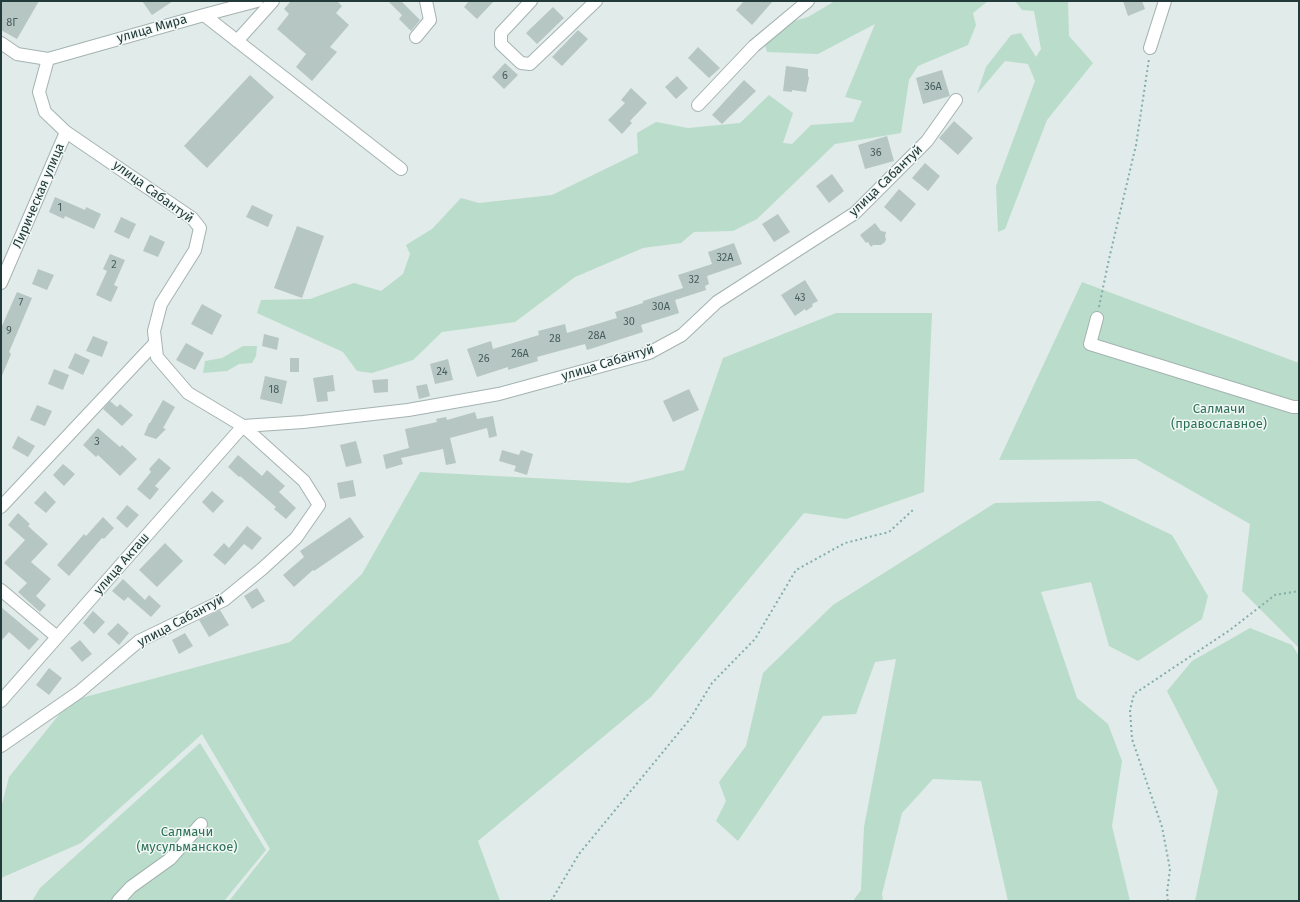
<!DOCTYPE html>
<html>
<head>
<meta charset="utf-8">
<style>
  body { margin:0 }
  #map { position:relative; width:1300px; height:902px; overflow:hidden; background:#e1ebe9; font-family:"Fira Sans",sans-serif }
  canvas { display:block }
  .frame { position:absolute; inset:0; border:2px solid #223b3a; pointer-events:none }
</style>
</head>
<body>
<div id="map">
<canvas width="1300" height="902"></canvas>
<div class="frame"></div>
</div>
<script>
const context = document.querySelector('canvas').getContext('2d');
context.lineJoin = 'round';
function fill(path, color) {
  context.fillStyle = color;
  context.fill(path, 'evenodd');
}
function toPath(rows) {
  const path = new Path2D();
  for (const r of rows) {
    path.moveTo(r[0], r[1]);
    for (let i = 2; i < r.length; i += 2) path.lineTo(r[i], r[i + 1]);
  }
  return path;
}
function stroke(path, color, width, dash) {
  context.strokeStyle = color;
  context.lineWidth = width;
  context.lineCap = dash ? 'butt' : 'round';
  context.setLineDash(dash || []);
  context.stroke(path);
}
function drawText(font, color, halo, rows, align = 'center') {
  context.font = font + ' "Fira Sans",sans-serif';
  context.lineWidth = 3;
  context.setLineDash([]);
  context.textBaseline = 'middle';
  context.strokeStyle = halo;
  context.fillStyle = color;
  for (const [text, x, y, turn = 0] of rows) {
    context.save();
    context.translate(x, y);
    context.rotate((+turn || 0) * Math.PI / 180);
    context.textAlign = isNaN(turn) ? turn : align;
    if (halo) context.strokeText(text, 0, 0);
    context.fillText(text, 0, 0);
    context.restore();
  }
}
const green = toPath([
  [835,1,988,1,973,13,976,25,968,45,918,66,909,80,901,133,835,144,757,219,733,231,694,232,681,243,643,248,575,277,515,322,442,332,413,360,372,373,357,371,343,352,257,313,261,300,310,299,354,283,381,291,403,274,410,254,406,245,432,229,461,198,479,203,552,195,638,153,637,133,656,122,688,128,740,123,769,95,793,113,783,143,792,144,811,125,853,122,862,101,845,97,875,24,818,54,767,52,763,38,770,28,808,17],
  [1015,1,1068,1,1069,36,1093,63,1047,120,1005,229,998,232,996,186,1035,81,1028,64,1005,61,977,94,986,67,1011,35,1021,33,1036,57,1041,49,1034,11,1022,10],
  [1082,282,1299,363,1299,648,1242,591,1250,524,1136,459,999,460],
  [836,313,932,313,924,492,846,519,804,513,651,697,478,841,500,901,229,901,270,849,202,734,81,843,1,878,1,808,9,777,70,701,290,642,362,574,420,472,629,483,684,470,723,358],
  [243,346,257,346,256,356,252,363,239,364,227,371,203,373,205,361,222,358],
  [1100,501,1172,535,1208,596,1202,619,1138,661,1109,646,1091,582,1041,592,1077,698,1108,724,1122,761,1112,826,1130,901,1008,901,981,781,933,779,902,813,882,894,883,901,853,901,861,890,864,827,896,659,875,662,856,714,823,716,738,841,716,821,726,801,719,782,746,746,763,673,833,605,995,503],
  [1250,628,1292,645,1299,656,1299,901,1195,901,1218,791,1167,691,1192,661],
  [200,743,266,850,224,901,32,901,40,888]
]);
const building = toPath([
  [1,1,39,1,17,39,1,30],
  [142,1,173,1,152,15],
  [291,1,337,1,342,6,336,13,349,25,330,47,337,52,312,81,296,67,306,54,277,29,289,14,284,9],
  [388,1,401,1,420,20,411,31,399,19,402,15],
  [469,1,494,1,477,19,464,7],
  [744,1,773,1,752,25,736,10],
  [1123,1,1142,1,1145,9,1128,16],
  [553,7,564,18,537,44,526,33],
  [578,30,588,39,562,66,552,57],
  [698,47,720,68,709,78,688,58],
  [505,63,518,75,504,89,492,77],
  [786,66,808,69,808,76,809,78,806,92,792,90,792,92,783,91],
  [942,70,950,96,923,104,916,78],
  [250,75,274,97,207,168,184,146],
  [677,76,688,88,676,99,665,87],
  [744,80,756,91,722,124,712,115],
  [631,88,647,103,630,121,632,123,622,134,608,120,625,103,621,100],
  [954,121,973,138,958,155,939,138],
  [887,136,894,161,865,169,858,145],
  [925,163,940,176,928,191,912,178],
  [832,174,844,191,829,203,816,186],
  [899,189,916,204,901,222,884,207],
  [55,197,85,210,86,207,101,214,94,229,65,216,64,219,49,212],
  [252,205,273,215,268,227,246,217],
  [778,214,790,232,774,242,762,224],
  [121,217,136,224,129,239,114,232],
  [875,223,881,231,886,232,885,237,886,239,885,242,881,245,873,245,871,247,868,242,866,243,860,235],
  [297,226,324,236,302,298,274,288],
  [150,235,165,242,158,257,143,251],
  [734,243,742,264,707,276,709,284,705,286,706,290,675,300,679,313,641,325,643,332,587,350,585,344,537,357,538,361,508,370,508,367,477,377,467,349,491,341,493,349,539,335,538,331,565,324,567,333,617,318,615,312,643,303,643,301,683,288,678,275,712,264,708,252],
  [110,254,125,260,114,285,118,287,111,302,96,295,107,271,103,269],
  [38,269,54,275,47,290,32,284],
  [805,280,818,301,812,304,813,306,806,311,805,309,795,316,781,295],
  [17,292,32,298,9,352,11,354,1,378,1,328],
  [202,304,222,315,212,335,191,324],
  [264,334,279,338,277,350,262,346],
  [93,336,108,342,102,357,86,351],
  [186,343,204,353,195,370,176,360],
  [75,353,90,360,83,375,68,368],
  [290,358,299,358,299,372,290,372],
  [448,359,453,380,435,384,430,364],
  [54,369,69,375,63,390,48,384],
  [333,375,335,391,327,392,328,401,317,402,313,378],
  [265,376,287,381,282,404,260,399],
  [388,379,388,392,374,393,372,380],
  [427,384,430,396,419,399,416,386],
  [689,389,699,410,673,422,663,401],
  [163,400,175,407,163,428,166,429,156,439,144,435,149,423,150,423],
  [110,401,117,407,120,404,133,415,122,426,103,409],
  [37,405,52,411,45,426,30,420],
  [475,412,477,419,493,416,497,436,489,438,487,428,450,438,456,463,446,465,443,449,401,458,403,464,386,469,383,455,409,448,405,429,437,422,436,419,446,417,447,420],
  [98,428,120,447,122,445,137,459,120,476,98,455,96,457,83,445],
  [18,436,35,446,28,457,12,448],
  [356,441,362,463,346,467,340,445],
  [502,450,519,455,521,450,533,454,527,475,514,471,516,466,499,461],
  [238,455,262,476,267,470,285,486,279,492,296,508,286,519,274,509,276,507,240,476,239,477,228,467],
  [159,458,171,468,155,486,159,489,150,500,137,489,151,472,149,469],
  [63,464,75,474,64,486,53,475],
  [353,480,356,496,340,499,337,483],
  [45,491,56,502,46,513,34,503],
  [212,491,224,501,213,513,202,502],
  [127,505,139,515,127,528,116,518],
  [18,513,30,524,28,526,48,544,31,562,51,579,36,596,46,605,40,612,18,592,27,583,4,563,25,540,8,525],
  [103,517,114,528,104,539,102,538,69,576,57,565,84,534,86,536],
  [350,517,364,537,314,571,313,570,294,587,283,575,304,557,300,551],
  [247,526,262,538,252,550,244,544,225,565,213,555,224,543,229,548],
  [165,543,183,561,157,587,139,570],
  [123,579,145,600,149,595,161,606,151,617,128,597,124,601,112,591],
  [257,588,265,601,252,609,244,596],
  [1,607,39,639,29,650,9,632,1,641],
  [220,610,229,625,209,637,199,620],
  [93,611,105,622,94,634,83,623],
  [118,623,129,633,119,645,107,634],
  [185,633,193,646,179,654,172,640],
  [80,640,92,654,82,662,70,648],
  [49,668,62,678,49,695,36,685]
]);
const path = toPath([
  [1099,307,1109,259,1136,145,1149,59],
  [551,901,579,854,690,719,712,683,755,639,796,570,845,543,889,532,914,509],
  [1168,901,1167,893,1170,869,1162,827,1132,739,1130,710,1134,694,1230,630,1275,595,1299,591]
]);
const minor = toPath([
  [531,1,501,33,501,44,521,63,530,64,596,1],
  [204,15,401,169],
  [416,37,430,20,426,1],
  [237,41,273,1],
  [1,43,17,54,48,59,204,15,257,1],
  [1150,48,1165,1],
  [698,105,754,46,808,1],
  [1,283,66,132],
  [1097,318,1090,344,1293,407,1299,407],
  [1,507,155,343],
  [1,590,57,637],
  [1,701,243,426,303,422,408,410,499,394,649,353,682,335,717,302,855,213,927,141,956,100],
  [1,746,79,692,139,641,224,600,262,569,296,538,319,505,304,481,243,426,188,393,157,357,154,331,161,304,195,250,200,228,192,218,66,132,45,112,39,92,48,59],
  [118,901,131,887,170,859,201,824]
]);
const numberNames = [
  ["8Г",12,23],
  ["6",505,76],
  ["36А",933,87],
  ["36",876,153],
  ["1",60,208],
  ["32А",725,258],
  ["2",114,265],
  ["32",694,280],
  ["43",800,298],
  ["7",21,303],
  ["30А",661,307],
  ["30",629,322],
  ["9",9,331],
  ["28А",597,336],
  ["28",555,339],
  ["26А",520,354],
  ["26",484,359],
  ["24",442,372],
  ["18",274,390],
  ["3",97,442]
];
const streetNames = [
  ["улица Мира",152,29,-16],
  ["улица Сабантуй",886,181,-44],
  ["улица Сабантуй",153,192,36],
  ["Лирическая улица",39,196,-67],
  ["улица Сабантуй",608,363,-17],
  ["улица Акташ",122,564,-49],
  ["улица Сабантуй",181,621,-28]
];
const parkNames = [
  ["Салмачи",1219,409],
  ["(православное)",1219,424],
  ["Салмачи",187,832],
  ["(мусульманское)",187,847]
];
fill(green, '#badccb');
fill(building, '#b6c6c3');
stroke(minor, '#a4b3b1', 14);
stroke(path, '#82aeaa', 2, [2, 3]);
stroke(minor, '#fff', 12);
drawText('11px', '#475e5c', null, numberNames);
drawText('13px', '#223b3a', '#f1f8f6', streetNames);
drawText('13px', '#2d7157', '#f1f8f6', parkNames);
</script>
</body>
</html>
